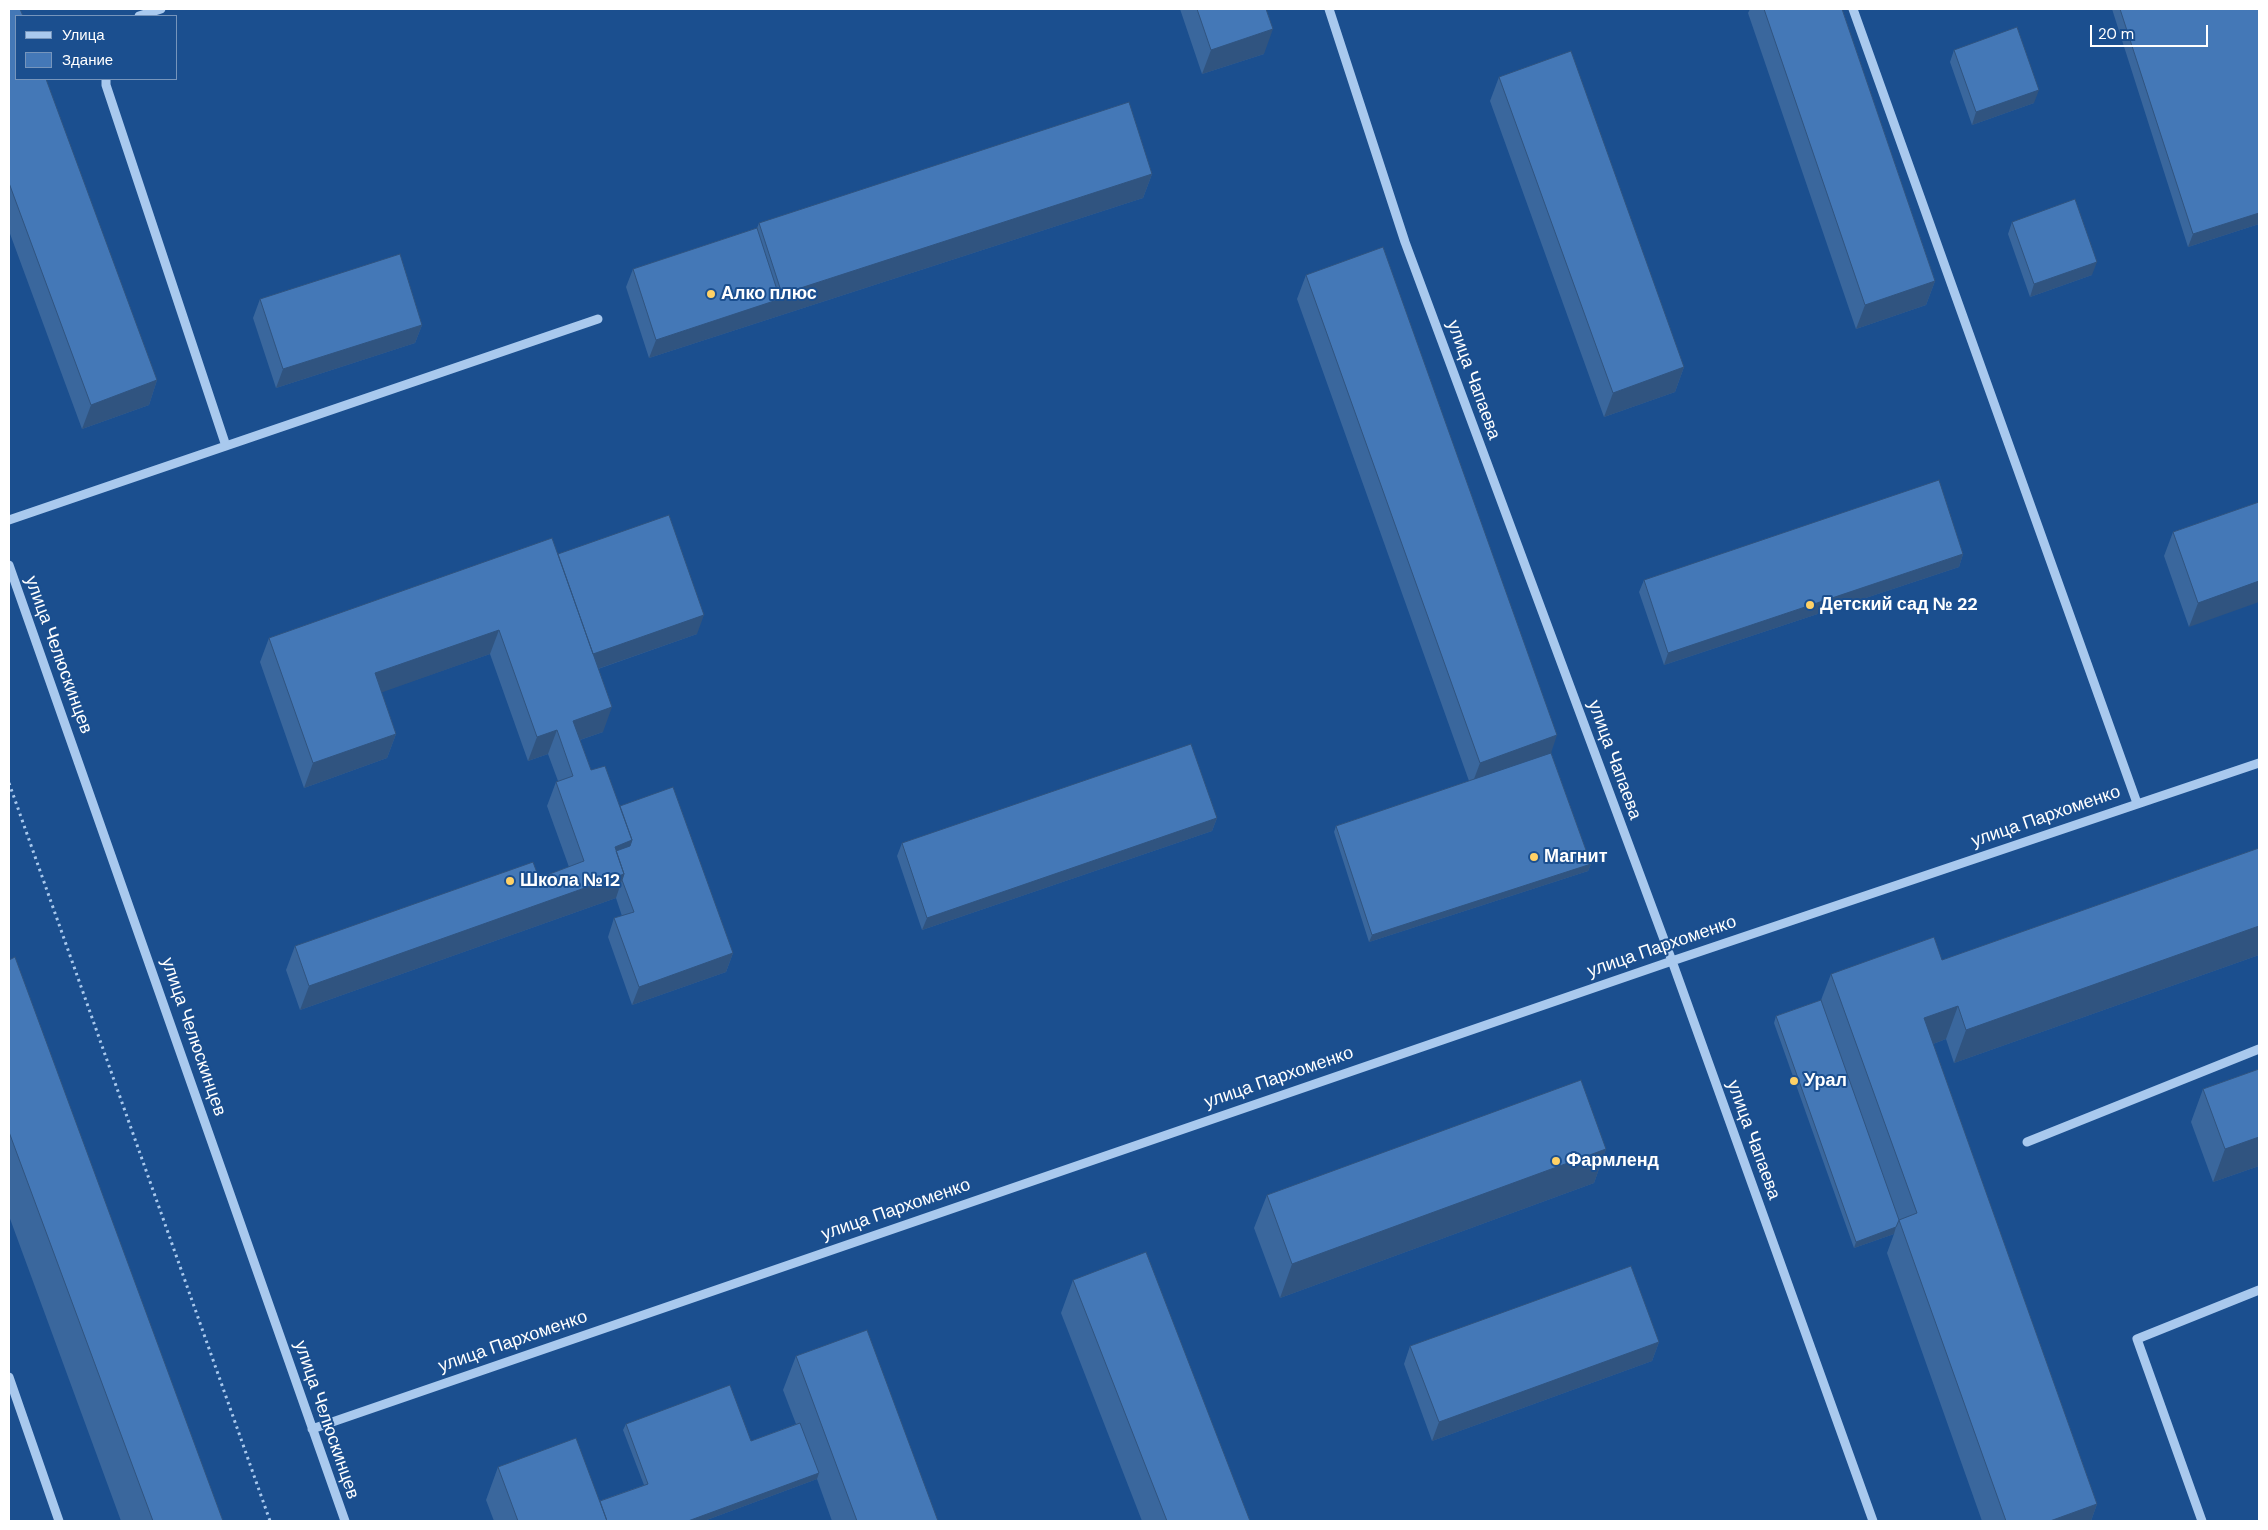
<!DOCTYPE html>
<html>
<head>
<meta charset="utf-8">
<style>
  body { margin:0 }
  #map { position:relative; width:2268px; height:1530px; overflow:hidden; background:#1b4f8f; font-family:"DM Sans",sans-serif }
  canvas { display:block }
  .frame { position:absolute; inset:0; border:10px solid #fff; pointer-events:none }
  .legend { position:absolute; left:15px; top:15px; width:162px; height:65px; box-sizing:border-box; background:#1b4f8f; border:1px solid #7695bc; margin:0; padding:6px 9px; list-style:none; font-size:15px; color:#fff }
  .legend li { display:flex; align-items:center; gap:10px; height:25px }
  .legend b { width:25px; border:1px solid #7695bc }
  .scale { position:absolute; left:2090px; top:25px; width:118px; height:22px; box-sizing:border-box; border:2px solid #fff; border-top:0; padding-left:6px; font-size:15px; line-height:18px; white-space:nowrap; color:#fff; -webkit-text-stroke:4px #1b4f8f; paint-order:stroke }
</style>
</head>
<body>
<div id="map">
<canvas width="2268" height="1530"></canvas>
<div class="frame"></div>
<ul class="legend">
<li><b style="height:6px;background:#a9c9ee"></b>Улица</li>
<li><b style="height:14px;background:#4478b7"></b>Здание</li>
</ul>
<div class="scale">20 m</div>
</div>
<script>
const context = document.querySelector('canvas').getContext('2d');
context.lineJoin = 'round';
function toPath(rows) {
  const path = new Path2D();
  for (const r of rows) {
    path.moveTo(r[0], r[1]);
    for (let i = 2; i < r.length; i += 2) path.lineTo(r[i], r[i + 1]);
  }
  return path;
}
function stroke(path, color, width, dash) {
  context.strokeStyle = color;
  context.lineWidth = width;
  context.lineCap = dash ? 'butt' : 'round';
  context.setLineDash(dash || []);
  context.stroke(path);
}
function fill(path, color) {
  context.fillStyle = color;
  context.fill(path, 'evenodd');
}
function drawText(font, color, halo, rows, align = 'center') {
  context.font = font + ' "DM Sans",sans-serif';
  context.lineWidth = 4;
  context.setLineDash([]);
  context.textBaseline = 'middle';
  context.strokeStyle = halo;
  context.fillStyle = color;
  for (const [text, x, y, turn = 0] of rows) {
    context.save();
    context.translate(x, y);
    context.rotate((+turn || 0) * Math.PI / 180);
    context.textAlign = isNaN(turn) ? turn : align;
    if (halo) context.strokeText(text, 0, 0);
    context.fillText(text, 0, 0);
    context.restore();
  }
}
const path = toPath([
  [9,783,270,1521]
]);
const minor = toPath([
  [1329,9,1405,242,1672,961,1873,1521],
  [1853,9,2137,803],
  [139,16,161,9],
  [106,79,106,85,226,446],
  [9,520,598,319],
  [9,565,345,1521],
  [2027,1142,2259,1049],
  [9,1377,59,1521],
  [312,1429,1672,961,2259,763],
  [2202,1521,2137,1339,2259,1290]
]);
const wall = toPath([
  [9,9,157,380,149,405,82,429,9,231],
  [1180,9,1266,9,1264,54,1202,74],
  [1750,9,1842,9,1935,281,1926,305,1856,329,1748,13],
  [2112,9,2259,9,2259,224,2188,247],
  [1954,50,2034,103,1972,125,1950,62],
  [1499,77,1684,367,1675,392,1604,417,1490,101],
  [1152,174,1143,198,649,358,626,287,633,269,757,228,759,223],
  [2012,222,2092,275,2030,297,2008,234],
  [1306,275,1551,753,1591,864,1588,871,1369,942,1334,832,1336,826,1469,781,1297,299],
  [260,299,422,325,415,343,276,388,253,318],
  [2259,502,2189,627,2164,556,2173,532],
  [558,554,697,634,598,669,603,732,580,740,591,770,733,953,726,972,632,1005,608,937,614,918,622,916,616,898,300,1010,286,970,295,946,539,878,569,867,547,806,556,782,558,781,548,754,528,761,490,654,381,692,396,734,387,758,304,788,260,662,269,638],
  [1963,554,1959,567,1664,665,1639,592,1644,580],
  [1217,818,1212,831,922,930,897,856,902,843],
  [2259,848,2259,955,1954,1063,1946,1039,1933,1044,2097,1504,2091,1521,1982,1521,1887,1253,1894,1234,1854,1248,1774,1023,1776,1016,1821,1000,1831,974,1942,960],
  [9,960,223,1521,121,1521,9,1216],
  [2259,1069,2259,1166,2213,1182,2191,1122,2203,1089],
  [1606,1149,1594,1183,1280,1298,1254,1228,1267,1195],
  [1073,1280,1250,1521,1142,1521,1061,1313],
  [1659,1342,1652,1361,1432,1441,1404,1364,1410,1346],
  [796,1356,938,1521,832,1521,817,1479,704,1521,494,1521,486,1500,498,1467,599,1501,644,1485,623,1430,626,1424,751,1441,796,1424,783,1390]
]);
const shadedWall = toPath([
  [1273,29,1264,54,1202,74,1211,50],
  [2039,90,2034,103,1972,125,1976,112],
  [1152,174,1143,198,649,358,656,340,780,299,782,294],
  [2259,213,2259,224,2188,247,2193,234],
  [2097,262,2092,275,2030,297,2034,284],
  [1935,281,1926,305,1856,329,1865,305],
  [422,325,415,343,276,388,283,369],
  [1684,367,1675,392,1604,417,1613,393],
  [157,380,149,405,82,429,91,405],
  [1963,554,1959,567,1664,665,1668,653],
  [2259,581,2259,602,2189,627,2198,603],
  [704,615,697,634,583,674,590,655],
  [499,630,490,654,366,698,375,673],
  [612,707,603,732,565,745,573,721],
  [557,730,548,754,528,761,537,737],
  [396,734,387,758,304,788,313,763],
  [1557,735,1549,759,1471,787,1480,763],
  [1217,818,1212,831,922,930,927,918],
  [632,840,623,865,618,866,615,847],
  [1591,864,1588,871,1369,942,1372,935],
  [624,874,616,898,300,1010,309,986],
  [2259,926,2259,955,1954,1063,1966,1030],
  [733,953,726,972,632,1005,639,987],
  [1958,1006,1946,1039,1912,1052,1924,1018],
  [2259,1137,2259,1166,2213,1182,2225,1149],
  [1606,1149,1594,1183,1280,1298,1292,1264],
  [1896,1227,1894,1234,1854,1248,1856,1242],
  [1659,1342,1652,1361,1432,1441,1439,1422],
  [819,1473,817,1479,704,1521,688,1521],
  [2097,1504,2091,1521,2050,1521]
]);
const building = toPath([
  [9,9,20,9,23,16,16,16,16,79,46,79,157,380,91,405,9,183,9,9],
  [1197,9,1266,9,1273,29,1211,50,1197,9],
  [1764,9,1842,9,1935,281,1865,305,1764,9],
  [2120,9,2259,9,2259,213,2193,234,2120,9],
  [2017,27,2039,90,1976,112,1954,50,2017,27],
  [1571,51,1684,367,1613,393,1499,77,1571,51],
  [1129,102,1152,174,782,294,759,223,1129,102],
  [2075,199,2097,262,2034,284,2012,222,2075,199],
  [757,228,780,299,656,340,633,269,757,228],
  [1383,247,1557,735,1480,763,1306,275,1383,247],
  [400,254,422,325,283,369,260,299,400,254],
  [1939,480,1963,554,1668,653,1644,580,1939,480],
  [2259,502,2259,581,2198,603,2173,532,2259,502],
  [669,515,704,615,593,654,558,554,669,515],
  [552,538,612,707,573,721,591,770,605,766,632,840,615,847,624,874,309,986,295,946,533,862,539,878,584,861,556,782,573,776,557,730,537,737,499,630,375,673,396,734,313,763,269,638,552,538],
  [1191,744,1217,818,927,918,902,843,1191,744],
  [1551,753,1591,864,1372,935,1336,826,1551,753],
  [673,787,733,953,639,987,614,918,634,912,622,880,624,874,616,851,630,846,632,840,620,806,673,787],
  [2259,848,2259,926,1966,1030,1958,1006,1924,1018,2097,1504,2050,1521,2006,1521,1899,1220,1917,1213,1831,974,1934,937,1942,960,2259,848],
  [15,957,223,1521,153,1521,9,1132,9,960,15,957],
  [1821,1000,1899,1220,1896,1227,1856,1242,1776,1016,1821,1000],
  [2259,1069,2259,1137,2225,1149,2203,1089,2259,1069],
  [1581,1080,1606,1149,1292,1264,1267,1195,1581,1080],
  [1146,1252,1250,1521,1167,1521,1073,1280,1146,1252],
  [1631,1266,1659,1342,1439,1422,1410,1346,1631,1266],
  [867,1330,938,1521,857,1521,796,1356,867,1330],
  [730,1385,751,1441,800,1423,819,1473,688,1521,607,1521,600,1501,648,1484,626,1424,730,1385],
  [576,1438,607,1521,518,1521,498,1467,576,1438]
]);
const markers = [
  [711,294,5,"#ffd166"],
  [1810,605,5,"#ffd166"],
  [1534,857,5,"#ffd166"],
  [510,881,5,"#ffd166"],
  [1794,1081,5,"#ffd166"],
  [1556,1161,5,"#ffd166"]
];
const poiNames = [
  ["Алко плюс",721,294],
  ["Детский сад № 22",1820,605],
  ["Магнит",1544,857],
  ["Школа №12",520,881],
  ["Урал",1804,1081],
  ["Фармленд",1566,1161]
];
const streetNames = [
  ["улица Чапаева",1473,380,70],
  ["улица Челюскинцев",58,655,70],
  ["улица Чапаева",1614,760,70],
  ["улица Пархоменко",2046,817,-19],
  ["улица Пархоменко",1662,947,-19],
  ["улица Челюскинцев",193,1037,71],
  ["улица Пархоменко",1279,1078,-19],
  ["улица Чапаева",1753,1140,70],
  ["улица Пархоменко",896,1210,-19],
  ["улица Пархоменко",513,1342,-19],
  ["улица Челюскинцев",326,1420,71]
];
stroke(path, '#a9c9ee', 3, [2.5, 4]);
stroke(minor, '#a9c9ee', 9);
fill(wall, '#3a679d');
fill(shadedWall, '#305480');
fill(building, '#4478b7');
stroke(building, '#305480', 1);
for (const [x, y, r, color] of markers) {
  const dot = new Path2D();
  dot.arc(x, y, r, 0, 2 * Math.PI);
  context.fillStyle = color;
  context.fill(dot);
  stroke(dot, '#1b4f8f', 2);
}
drawText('bold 18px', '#fff', '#1b4f8f', poiNames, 'left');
drawText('18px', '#fff', '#1b4f8f', streetNames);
</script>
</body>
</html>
